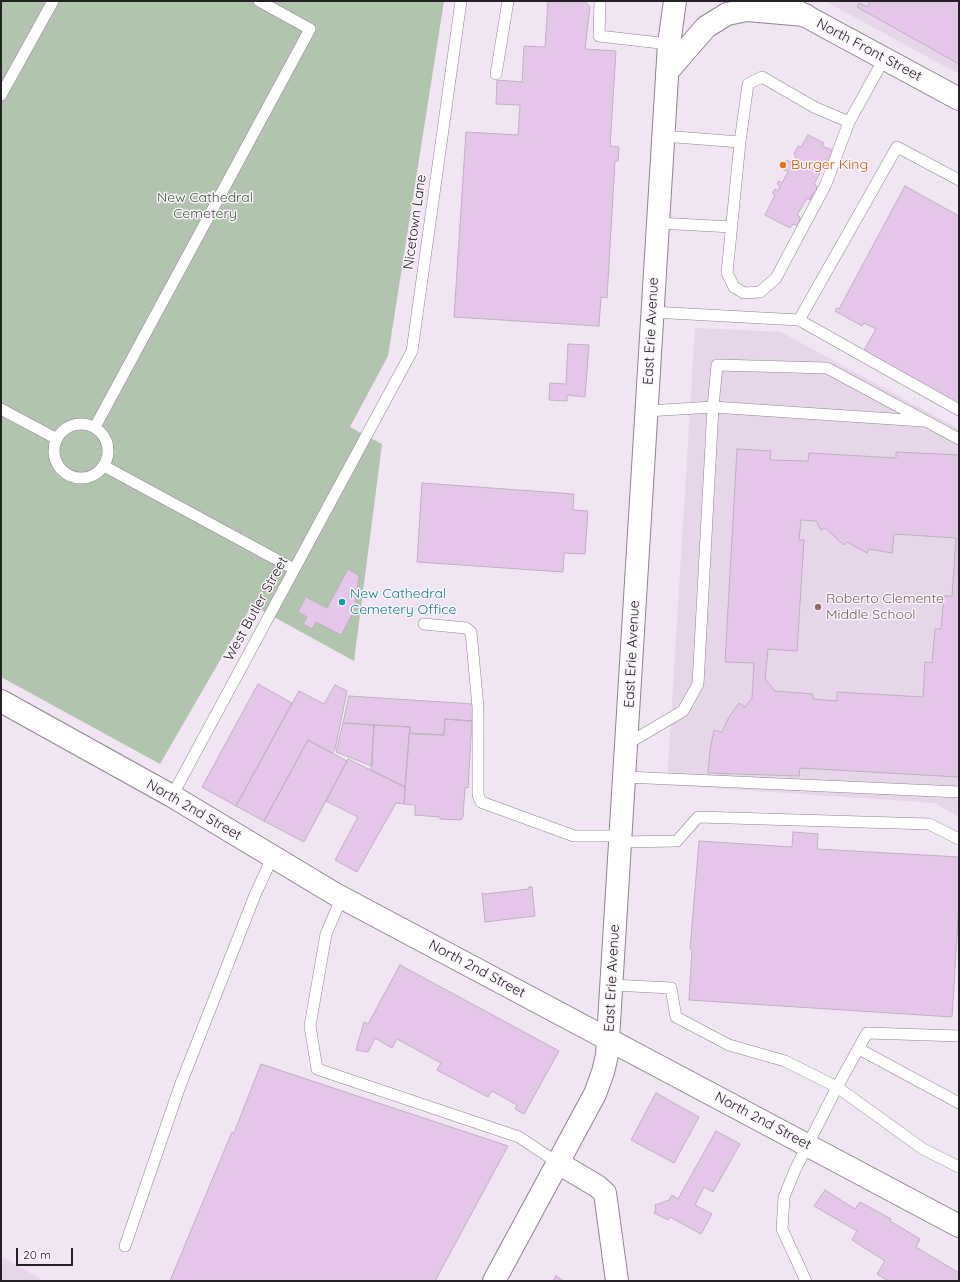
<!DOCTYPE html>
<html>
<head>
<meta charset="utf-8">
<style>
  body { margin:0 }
  #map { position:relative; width:960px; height:1282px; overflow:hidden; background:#f1e4f3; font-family:Quicksand,sans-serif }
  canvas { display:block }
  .frame { position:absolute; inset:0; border:2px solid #242025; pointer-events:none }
  .scale { position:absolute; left:16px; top:1248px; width:57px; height:18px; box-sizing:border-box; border:2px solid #242025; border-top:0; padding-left:5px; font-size:12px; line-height:14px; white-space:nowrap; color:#242025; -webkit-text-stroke:3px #fdf3fe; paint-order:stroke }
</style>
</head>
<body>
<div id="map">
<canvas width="960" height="1282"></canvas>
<div class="frame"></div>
<div class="scale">20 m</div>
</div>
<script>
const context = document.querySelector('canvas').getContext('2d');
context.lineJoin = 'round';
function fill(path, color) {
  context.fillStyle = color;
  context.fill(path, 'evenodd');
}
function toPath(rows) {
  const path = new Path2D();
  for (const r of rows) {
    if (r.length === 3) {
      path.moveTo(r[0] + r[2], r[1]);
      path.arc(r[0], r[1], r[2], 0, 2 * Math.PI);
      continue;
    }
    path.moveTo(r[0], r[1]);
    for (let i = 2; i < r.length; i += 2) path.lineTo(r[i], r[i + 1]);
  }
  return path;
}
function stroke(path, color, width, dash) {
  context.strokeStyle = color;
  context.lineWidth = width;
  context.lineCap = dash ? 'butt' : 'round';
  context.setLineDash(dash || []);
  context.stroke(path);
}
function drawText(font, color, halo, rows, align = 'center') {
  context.font = font + ' Quicksand,sans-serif';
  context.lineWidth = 3;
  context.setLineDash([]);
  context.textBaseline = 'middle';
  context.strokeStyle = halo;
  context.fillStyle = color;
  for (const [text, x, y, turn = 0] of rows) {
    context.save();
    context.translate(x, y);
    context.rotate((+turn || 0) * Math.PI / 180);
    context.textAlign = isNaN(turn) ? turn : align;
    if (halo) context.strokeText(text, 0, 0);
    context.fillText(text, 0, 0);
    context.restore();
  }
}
const built = toPath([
  [825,1,959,1,959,74],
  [695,328,781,332,959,429,959,817,935,803,667,785],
  [1,1256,44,1281,1,1281]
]);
const green = toPath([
  [1,1,444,1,388,356,350,427,382,444,354,661,252,605,160,764,1,677]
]);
const building = toPath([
  [548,1,585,1,590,7,585,49,616,51,610,146,619,147,618,161,615,161,607,298,601,297,599,326,454,317,466,132,518,135,520,105,496,104,497,80,522,82,524,46,545,47,548,1],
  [871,1,959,1,959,64,857,7,859,3,867,7,871,1],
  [808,135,824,143,822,146,832,150,832,152,835,154,830,162,827,160,814,184,817,186,816,189,819,191,816,195,813,193,810,200,807,198,797,215,800,217,799,221,802,222,800,226,793,224,790,228,765,215,775,195,772,193,775,189,778,191,780,186,777,184,779,181,782,183,788,172,782,169,787,160,792,163,796,156,794,154,798,146,801,147,808,135],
  [905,186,959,216,959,404,863,352,876,329,864,323,862,326,835,311,837,308,839,309,905,186],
  [568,344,589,345,585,397,567,395,567,401,549,400,550,383,566,384,568,344],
  [737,449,771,451,770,460,808,461,809,453,896,458,896,452,959,455,959,777,800,768,799,776,708,773,710,750,714,730,722,732,729,717,739,703,745,707,752,698,754,663,725,662,737,449],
  [801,520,816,521,821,530,825,528,844,545,847,542,867,553,869,549,892,553,894,534,956,538,952,596,944,596,941,629,935,629,932,663,925,662,923,697,837,692,837,701,813,699,813,694,775,691,765,679,768,649,797,651,804,540,799,540,801,520],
  [422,483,574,494,573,510,588,511,585,554,564,553,563,572,417,562,422,483],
  [348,569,359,576,354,611,341,635,316,622,312,629,303,624,307,617,298,612,306,597,327,608,348,569],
  [258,684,292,703,236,806,202,787,258,684],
  [335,685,347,691,335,749,332,753,308,740,264,821,236,806,299,691,324,704,335,685],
  [349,696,473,704,472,721,445,719,444,735,410,734,410,727,343,723,349,696],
  [445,719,472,721,468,788,465,787,463,817,461,820,440,819,440,817,415,815,415,805,404,804,409,733,444,735,445,719],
  [343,723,374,725,372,766,336,752,343,723],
  [374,725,410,727,405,787,371,770,374,725],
  [308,740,347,761,304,842,264,821,308,740],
  [348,759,405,787,404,804,396,803,357,872,335,860,358,817,326,801,348,759],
  [793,832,818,834,817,849,959,857,959,903,952,1017,689,1000,692,951,690,949,699,841,792,847,793,832],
  [529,887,532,887,535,916,485,922,482,893,485,894,529,889,529,887],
  [400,965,559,1051,524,1114,515,1109,517,1105,492,1091,488,1097,437,1070,441,1063,397,1039,392,1048,375,1038,368,1052,356,1050,364,1022,368,1024,400,965],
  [261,1064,508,1146,435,1281,170,1281,232,1132,234,1133,261,1064],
  [656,1093,699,1117,674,1163,631,1140,656,1093],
  [716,1131,740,1144,713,1192,704,1187,695,1205,712,1214,701,1234,670,1217,668,1220,654,1213,656,1209,655,1205,669,1200,672,1195,678,1199,716,1131],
  [825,1190,855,1209,860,1202,891,1219,890,1221,920,1239,916,1247,959,1273,959,1281,888,1281,877,1274,885,1261,852,1240,857,1231,814,1206,825,1190],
  [556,1276,564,1281,553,1281,556,1276]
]);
const service = toPath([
  [600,1,599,36,669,44],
  [496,74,508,1],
  [1,95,53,1],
  [663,136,740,142,748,84,762,77,814,107,849,122,884,59],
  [740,142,727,273,734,287,744,293,760,292,776,278,826,184,849,122],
  [658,223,732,227],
  [652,312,799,320,959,410],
  [799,320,897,147,959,180],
  [1,409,57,439],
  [647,411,713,407,923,421],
  [81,451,27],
  [95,427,310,29,259,1],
  [104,466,294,569],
  [424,624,466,628,471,632,478,707,478,795,481,802,574,836,621,836],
  [627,741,632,741,683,711,698,684,713,407,717,365,827,368,959,439],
  [625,777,959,792],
  [172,796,412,351,461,1],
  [621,842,677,841,698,817,929,824,959,839],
  [342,897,326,934,310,1026,317,1069,519,1137,558,1163],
  [612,985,671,988,676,1017,729,1045,785,1061,837,1087,923,1149,959,1167],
  [859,1049,959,1103],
  [125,1246,180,1086,255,895,273,856],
  [806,1281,782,1229,784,1197,795,1170,837,1087,867,1033,959,1036]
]);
const tertiary = toPath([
  [778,1,959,99],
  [1,701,172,796,335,894,959,1226],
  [558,1163,597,1186,605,1193,617,1281]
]);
const secondary = toPath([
  [667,72,706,27,727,14,747,10,805,15],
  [494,1281,595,1094,603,1072,607,1055,669,44,675,1]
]);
const markers = [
  [783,165,4,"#e8710a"],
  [342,602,4,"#0f9aa8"],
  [818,607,4,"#8d6e63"]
];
const streetNames = [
  ["North Front Street",869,50,28],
  ["Nicetown Lane",415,222,-82],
  ["East Erie Avenue",651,331,-87],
  ["West Butler Street",256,609,-61],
  ["East Erie Avenue",632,654,-87],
  ["North 2nd Street",194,810,30],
  ["North 2nd Street",477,969,28],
  ["East Erie Avenue",612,978,-87],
  ["North 2nd Street",763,1121,28]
];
const foodNames = [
  ["Burger King",791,165]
];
const parkNames = [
  ["New Cathedral",205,198],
  ["Cemetery",205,214]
];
const cultureNames = [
  ["New Cathedral",350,594],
  ["Cemetery Office",350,610]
];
const educationNames = [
  ["Roberto Clemente",826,599],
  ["Middle School",826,615]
];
fill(built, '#e7d5e9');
fill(green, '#b1c5ae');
fill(building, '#e4c7e8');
stroke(building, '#bdb1bf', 1);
stroke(service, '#8f8391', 12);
stroke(tertiary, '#8f8391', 24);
stroke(secondary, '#8f8391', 24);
stroke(service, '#fff', 11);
stroke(tertiary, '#fff', 22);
stroke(secondary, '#fff', 22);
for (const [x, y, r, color] of markers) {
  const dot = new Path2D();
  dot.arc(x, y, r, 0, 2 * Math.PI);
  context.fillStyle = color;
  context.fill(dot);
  stroke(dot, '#fdf3fe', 1.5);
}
drawText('14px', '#242025', '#fdf3fe', streetNames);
drawText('14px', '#c56008', '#fdf3fe', foodNames, 'left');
drawText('14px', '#376033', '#fdf3fe', parkNames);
drawText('14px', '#0d838f', '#fdf3fe', cultureNames, 'left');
drawText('14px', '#785e54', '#fdf3fe', educationNames, 'left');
</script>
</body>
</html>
